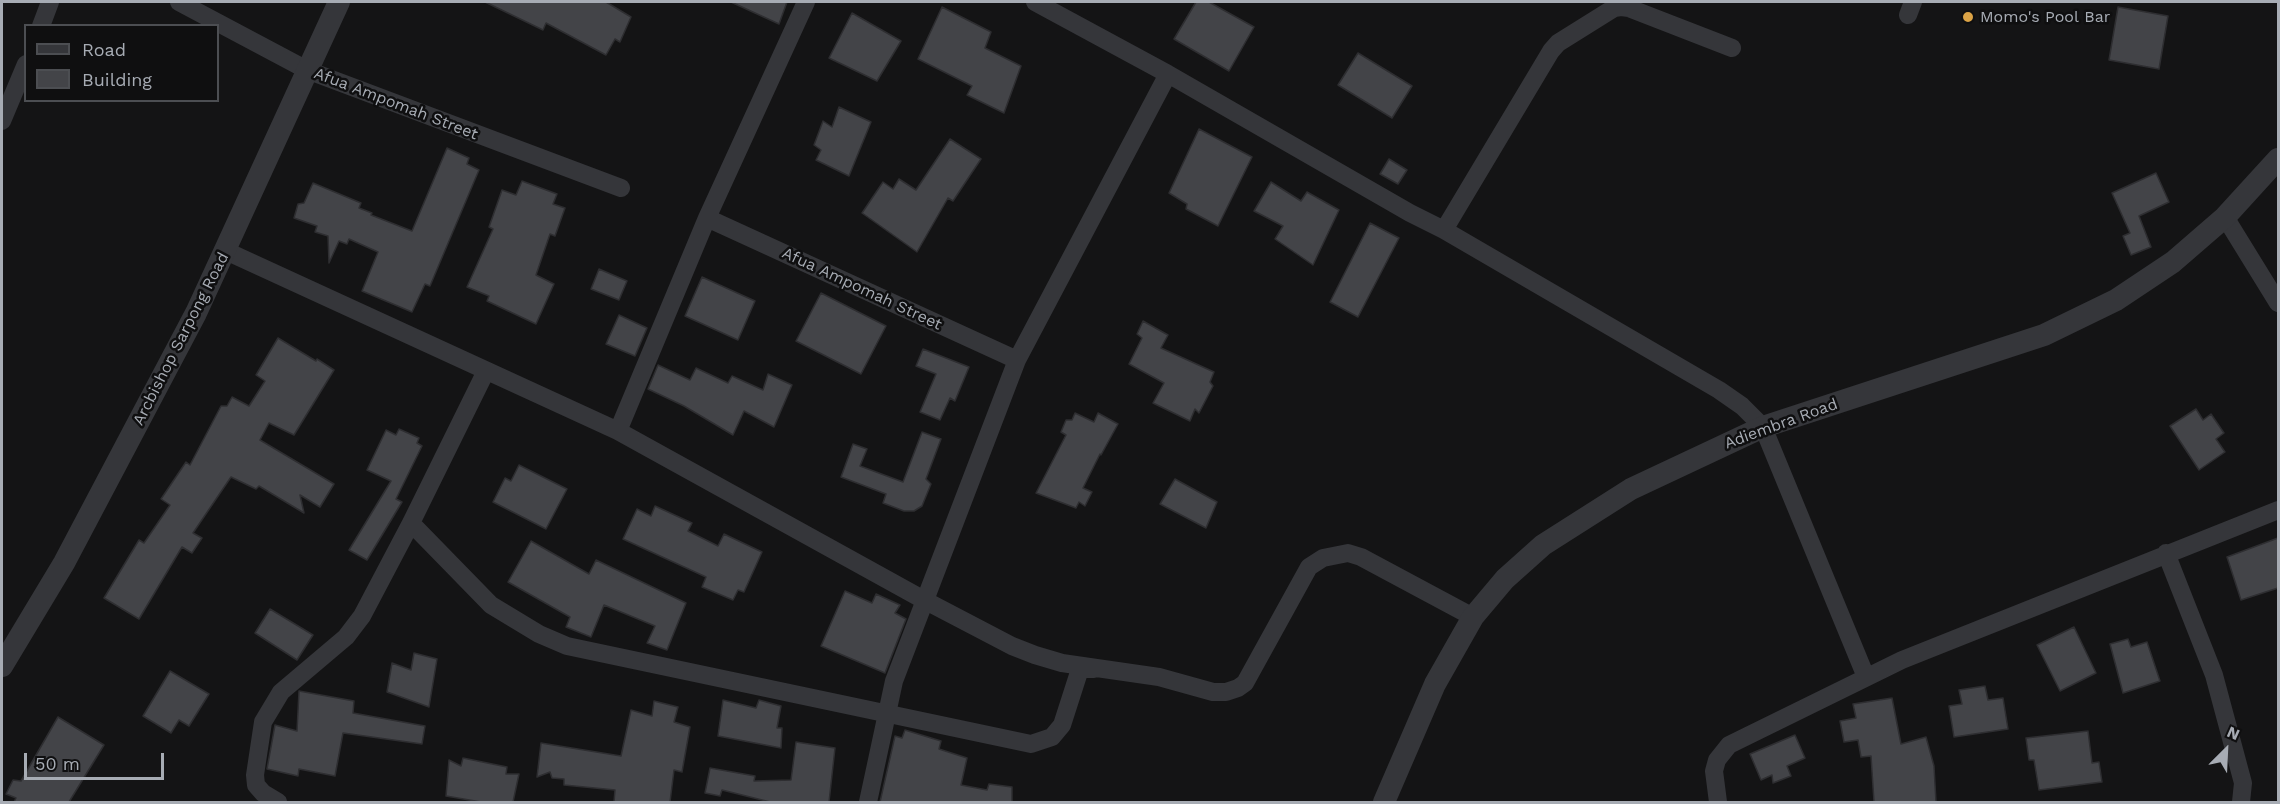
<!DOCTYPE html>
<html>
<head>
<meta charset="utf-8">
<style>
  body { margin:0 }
  #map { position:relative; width:2280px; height:804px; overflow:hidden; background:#141415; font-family:"Work Sans",sans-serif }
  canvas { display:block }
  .frame { position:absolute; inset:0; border:3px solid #a7acb4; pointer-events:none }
  .legend { position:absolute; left:24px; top:24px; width:195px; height:78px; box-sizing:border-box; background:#0f0f10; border:2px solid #4c4e52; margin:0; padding:8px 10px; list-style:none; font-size:18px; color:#a7acb4 }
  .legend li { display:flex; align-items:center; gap:12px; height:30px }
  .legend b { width:30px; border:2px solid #4c4e52 }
  .north { position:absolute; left:2196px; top:720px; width:60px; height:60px; -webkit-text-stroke:4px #0f0f10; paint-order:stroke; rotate:24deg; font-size:16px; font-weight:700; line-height:24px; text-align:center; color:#a7acb4 }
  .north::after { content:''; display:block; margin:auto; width:21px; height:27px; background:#a7acb4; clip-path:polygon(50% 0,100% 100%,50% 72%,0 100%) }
  .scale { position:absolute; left:24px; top:753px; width:140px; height:27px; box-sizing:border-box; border:3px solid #a7acb4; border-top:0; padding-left:8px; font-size:18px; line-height:21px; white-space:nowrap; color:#a7acb4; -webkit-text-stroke:4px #0f0f10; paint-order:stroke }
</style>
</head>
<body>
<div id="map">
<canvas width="2280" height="804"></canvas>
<div class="frame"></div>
<ul class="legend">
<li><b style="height:8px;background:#35363a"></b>Road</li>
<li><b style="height:16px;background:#434448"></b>Building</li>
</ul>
<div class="north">N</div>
<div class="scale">50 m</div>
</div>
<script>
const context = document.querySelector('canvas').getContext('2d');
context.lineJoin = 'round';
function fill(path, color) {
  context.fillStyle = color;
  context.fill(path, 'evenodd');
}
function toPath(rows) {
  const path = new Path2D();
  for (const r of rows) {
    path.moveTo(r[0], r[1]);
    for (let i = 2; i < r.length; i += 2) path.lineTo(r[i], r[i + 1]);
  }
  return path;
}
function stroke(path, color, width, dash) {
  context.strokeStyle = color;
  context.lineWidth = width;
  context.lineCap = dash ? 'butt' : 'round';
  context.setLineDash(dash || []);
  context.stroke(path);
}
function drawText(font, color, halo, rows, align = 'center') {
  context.font = font + ' "Work Sans",sans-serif';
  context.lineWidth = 5;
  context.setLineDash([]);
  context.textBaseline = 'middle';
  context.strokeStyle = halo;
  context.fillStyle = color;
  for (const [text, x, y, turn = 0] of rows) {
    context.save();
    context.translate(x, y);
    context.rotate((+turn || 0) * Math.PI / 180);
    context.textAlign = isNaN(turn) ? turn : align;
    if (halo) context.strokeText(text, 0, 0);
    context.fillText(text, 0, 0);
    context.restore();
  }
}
const building = toPath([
  [485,2,606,2,631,17,620,42,615,39,606,55,546,23,543,30,485,2],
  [731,2,787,2,779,24,731,2],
  [1196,2,1209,2,1254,27,1229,71,1174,39,1196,2],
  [942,7,991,32,985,48,1021,66,1004,113,967,95,972,86,918,59,942,7],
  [2118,7,2168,16,2159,69,2109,60,2118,7],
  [852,13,901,41,877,81,829,58,852,13],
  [1358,53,1412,86,1392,118,1338,85,1358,53],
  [839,107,871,122,849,176,816,160,821,150,814,145,823,121,832,127,839,107],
  [1199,129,1252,157,1218,226,1186,209,1187,204,1169,193,1199,129],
  [950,139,981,159,953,201,948,198,917,252,862,213,883,182,893,189,899,179,916,190,950,139],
  [447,148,469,158,467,164,479,170,430,286,425,284,412,312,362,291,378,252,349,239,347,244,339,241,329,263,328,236,315,232,317,226,294,218,298,204,304,203,313,183,361,203,359,208,372,213,371,215,412,231,447,148],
  [1389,159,1407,170,1398,184,1380,174,1389,159],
  [2156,173,2169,202,2139,216,2151,247,2131,255,2123,236,2130,233,2112,193,2156,173],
  [522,181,557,194,553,204,565,208,555,236,550,234,536,275,554,284,536,324,487,301,489,296,467,287,493,229,489,227,502,190,516,195,522,181],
  [1271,182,1301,201,1307,192,1339,210,1313,265,1275,239,1283,226,1254,211,1271,182],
  [1370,223,1399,238,1358,317,1330,302,1370,223],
  [599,269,627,281,619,300,591,289,599,269],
  [702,277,755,301,738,340,685,316,702,277],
  [821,293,886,326,861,374,796,341,821,293],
  [619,315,647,328,635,356,606,344,619,315],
  [1143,321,1168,335,1161,348,1214,372,1210,382,1213,386,1199,413,1195,409,1190,421,1153,403,1164,383,1129,364,1142,338,1137,334,1143,321],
  [278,338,316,361,317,359,334,370,294,435,269,423,260,440,334,484,320,507,300,495,304,513,259,486,256,489,231,477,193,533,202,538,192,553,182,547,139,619,104,598,139,540,144,543,170,505,161,499,186,462,190,465,221,406,227,406,232,397,249,406,265,381,256,375,278,338],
  [923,349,969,367,955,401,950,398,940,420,920,412,936,374,916,366,923,349],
  [658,365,690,380,696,368,728,383,732,376,763,390,768,374,792,385,774,427,744,411,733,435,684,406,648,389,658,365],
  [2196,409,2203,420,2211,414,2224,433,2216,439,2225,452,2199,470,2170,426,2196,409],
  [1075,413,1094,422,1098,413,1118,424,1101,455,1100,454,1083,488,1092,492,1085,506,1079,502,1076,508,1036,493,1066,435,1061,432,1066,420,1072,420,1075,413],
  [399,429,419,438,417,443,422,446,396,499,402,502,367,560,349,550,391,481,367,470,386,430,396,435,399,429],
  [922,432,941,439,926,479,931,484,922,506,914,511,904,511,883,503,886,494,841,477,853,444,867,449,860,466,903,482,922,432],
  [519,465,567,489,546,529,493,502,505,478,511,481,519,465],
  [1175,479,1217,502,1206,528,1160,504,1175,479],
  [655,506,692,523,688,531,718,546,724,534,762,552,744,592,738,590,733,600,702,587,706,577,623,539,637,509,651,516,655,506],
  [2278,538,2278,588,2241,600,2227,557,2278,538],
  [531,541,589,574,596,560,686,603,667,650,647,643,655,626,604,605,591,637,566,627,570,617,508,582,531,541],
  [845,591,872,603,876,594,900,605,895,613,906,619,885,673,821,646,845,591],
  [270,609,313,635,297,660,255,633,270,609],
  [2074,627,2096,673,2060,691,2037,645,2074,627],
  [2128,639,2131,647,2147,642,2160,681,2123,693,2110,644,2128,639],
  [414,653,437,659,429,707,387,692,392,663,411,670,414,653],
  [170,671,209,694,189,726,179,720,171,733,143,716,170,671],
  [1985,686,1988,700,2003,698,2008,729,1954,737,1949,706,1962,704,1959,690,1985,686],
  [299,691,354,701,353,713,425,726,422,744,343,733,335,776,299,769,298,776,267,769,275,725,297,731,299,691],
  [1892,698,1901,744,1926,737,1934,766,1936,802,1874,802,1871,756,1861,757,1858,740,1844,742,1840,721,1856,718,1853,704,1892,698],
  [723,700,756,708,759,700,781,706,777,728,782,728,781,748,718,736,723,700],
  [654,701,678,707,674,722,690,727,682,772,674,770,670,802,614,802,615,790,564,785,564,779,552,778,550,772,537,777,541,743,621,756,631,710,652,716,654,701],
  [58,717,104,745,69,802,14,802,16,798,6,794,13,780,21,781,58,717],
  [905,730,941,741,939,749,967,758,961,785,987,790,989,784,1012,787,1012,802,880,802,895,736,902,738,905,730],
  [2088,731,2092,763,2099,762,2102,782,2039,790,2034,760,2029,760,2026,738,2088,731],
  [1795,735,1805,758,1787,766,1791,776,1773,783,1772,775,1761,780,1750,754,1795,735],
  [796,742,835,748,829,802,770,802,722,790,720,796,705,793,710,768,755,776,754,781,791,780,796,742],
  [463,758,507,767,506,774,519,774,513,802,481,802,446,796,449,760,461,766,463,758]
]);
const minor = toPath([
  [179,2,307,70,621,188],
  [1035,2,1168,74,1410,213,1444,230,1719,390,1742,406,1763,427,1866,677],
  [1908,15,1913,2],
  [41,26,50,2],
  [2,121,26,64],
  [2225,217,2278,303],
  [707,218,1017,360],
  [1444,230,1551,51,1558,43,1614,8,1621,7,1629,8,1732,48],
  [226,251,618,431,924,600,1012,646,1035,655,1062,663,1159,677,1213,692,1226,692,1238,688,1245,683,1309,567,1323,558,1348,553,1361,557,1473,617],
  [618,431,707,218,806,2],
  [411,523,491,605,539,634,567,646,1031,744,1052,737,1062,725,1080,669,1094,669],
  [2166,553,2214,675,2243,783,2241,802],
  [278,802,263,793,256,785,255,775,263,722,281,692,346,637,362,616,411,523,486,371],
  [868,802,894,681,1017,360,1168,74],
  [1718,802,1714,771,1717,760,1729,745,1902,660,2278,510]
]);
const tertiary = toPath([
  [2,666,64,563,196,313,339,2],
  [1384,802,1435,684,1473,617,1505,579,1543,545,1631,489,1763,427,2044,335,2116,300,2173,262,2225,217,2278,159]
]);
const markers = [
  [1968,17,6,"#dba346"]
];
const poiNames = [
  ["Momo's Pool Bar",1980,17]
];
const streetNames = [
  ["Afua Ampomah Street",396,104,21],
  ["Afua Ampomah Street",862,289,25],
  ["Arcbishop Sarpong Road",181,339,-63],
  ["Adiembra Road",1781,424,-20]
];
fill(building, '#434448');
stroke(building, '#2e2e31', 1.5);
stroke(minor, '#35363a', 18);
stroke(tertiary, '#35363a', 22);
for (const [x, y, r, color] of markers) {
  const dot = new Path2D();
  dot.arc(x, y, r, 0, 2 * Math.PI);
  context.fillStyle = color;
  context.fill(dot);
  stroke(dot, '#0f0f10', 2);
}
drawText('16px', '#a7acb4', '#0f0f10', poiNames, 'left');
drawText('16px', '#a7acb4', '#0f0f10', streetNames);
</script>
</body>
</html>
